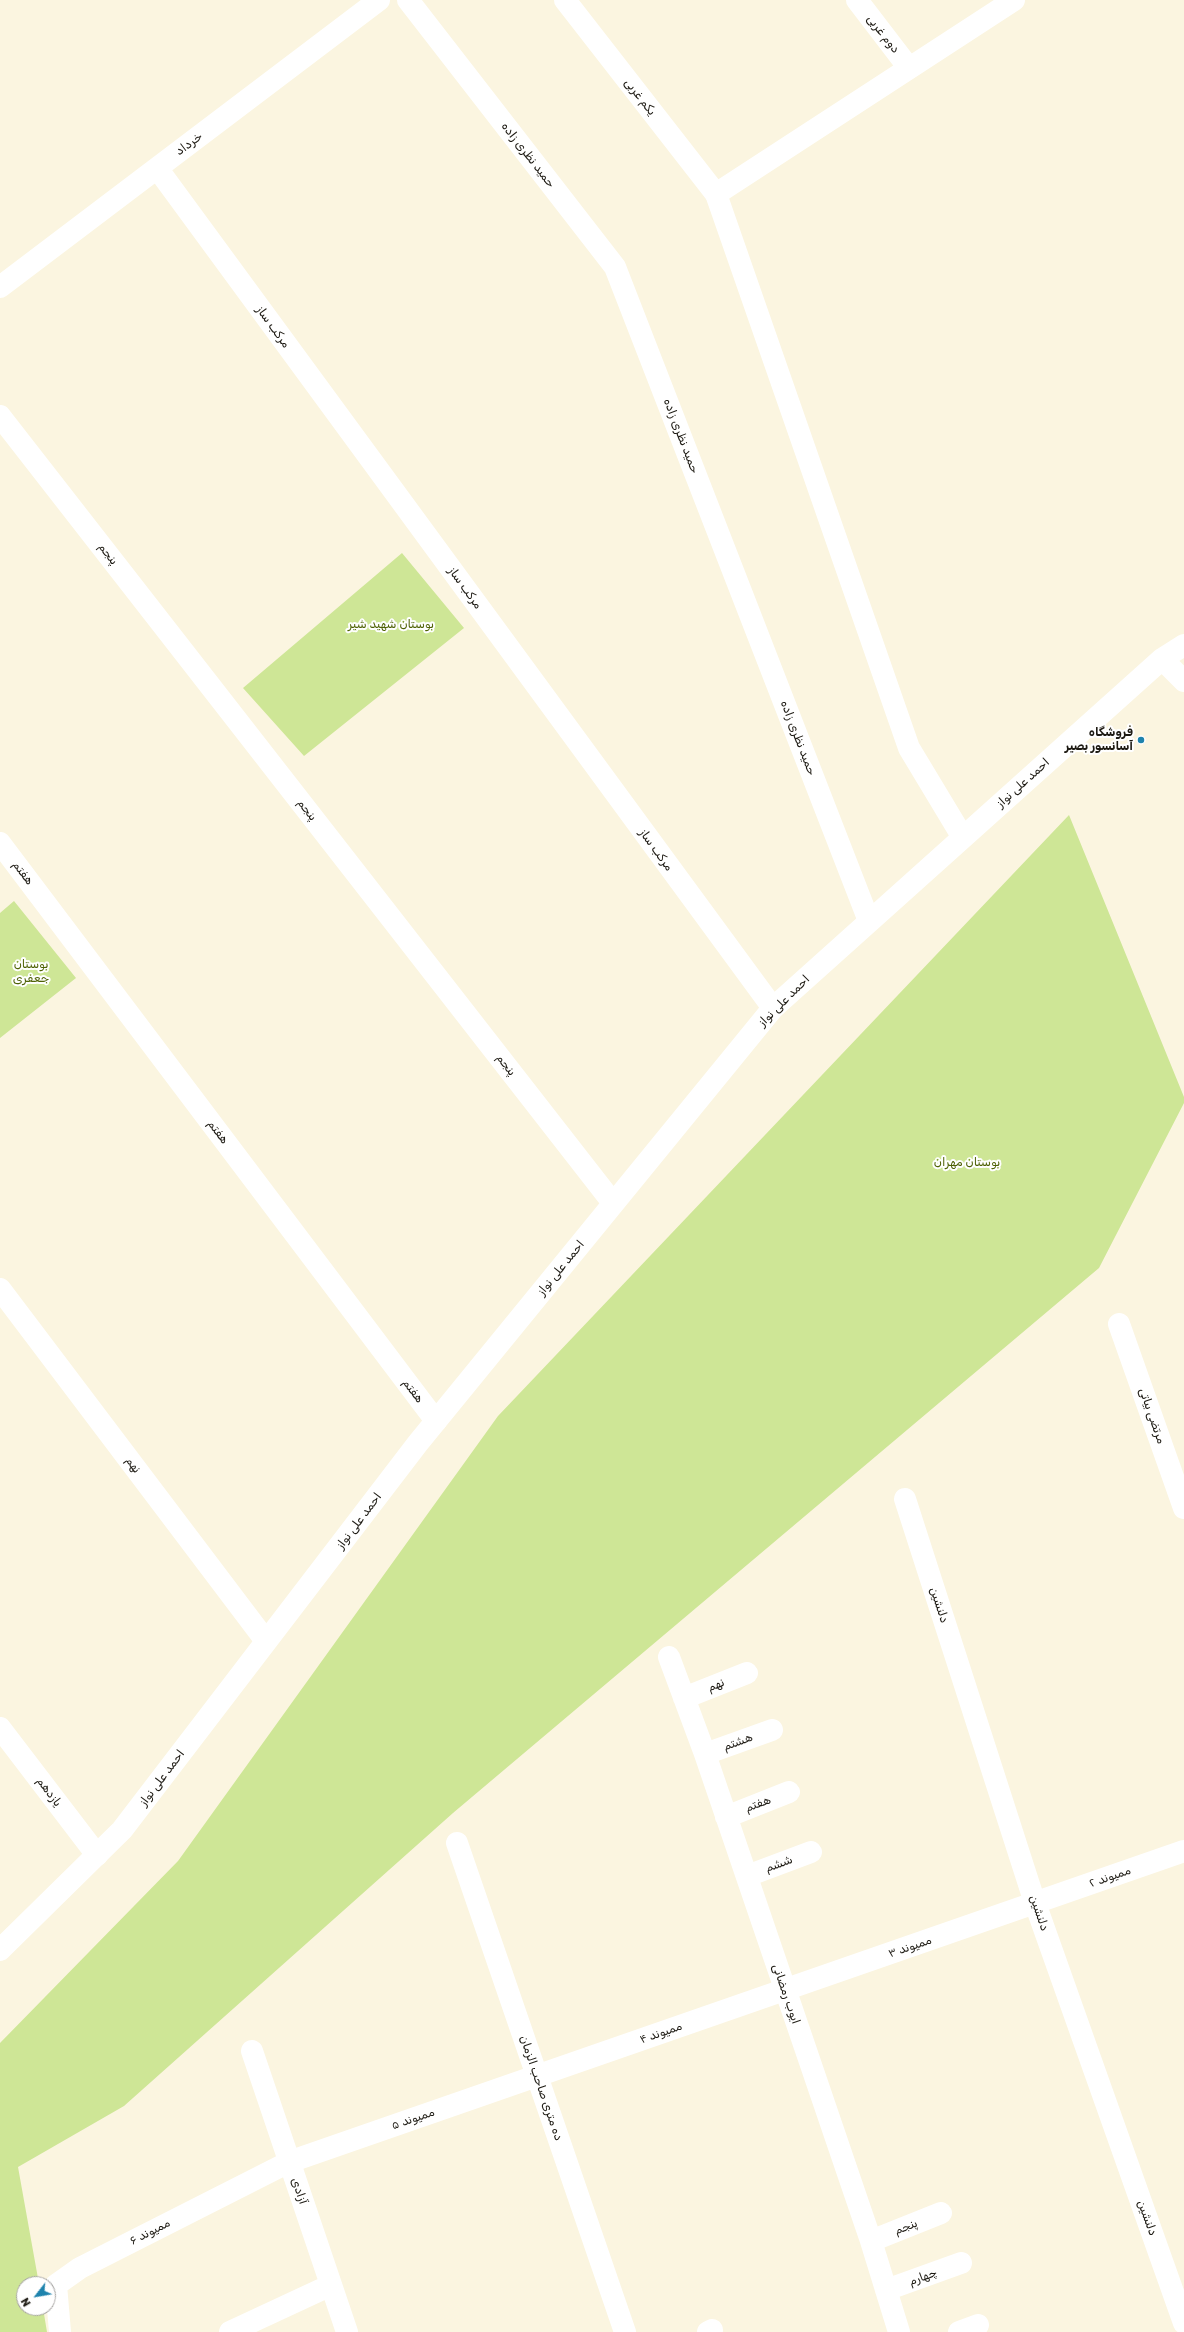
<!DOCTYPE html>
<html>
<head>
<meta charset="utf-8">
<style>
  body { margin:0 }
  #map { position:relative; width:1184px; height:2332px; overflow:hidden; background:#fbf5e0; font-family:Rubik,sans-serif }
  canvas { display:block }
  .north { position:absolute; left:16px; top:2276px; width:40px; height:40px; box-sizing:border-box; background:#fff; border:1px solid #a5a3a1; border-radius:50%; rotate:239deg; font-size:11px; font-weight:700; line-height:16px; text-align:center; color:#1d1a13 }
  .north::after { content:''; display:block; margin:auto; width:14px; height:18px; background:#1e83ad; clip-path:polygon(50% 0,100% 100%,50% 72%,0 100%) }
</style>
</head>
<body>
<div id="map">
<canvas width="1184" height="2332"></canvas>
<div class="north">N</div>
</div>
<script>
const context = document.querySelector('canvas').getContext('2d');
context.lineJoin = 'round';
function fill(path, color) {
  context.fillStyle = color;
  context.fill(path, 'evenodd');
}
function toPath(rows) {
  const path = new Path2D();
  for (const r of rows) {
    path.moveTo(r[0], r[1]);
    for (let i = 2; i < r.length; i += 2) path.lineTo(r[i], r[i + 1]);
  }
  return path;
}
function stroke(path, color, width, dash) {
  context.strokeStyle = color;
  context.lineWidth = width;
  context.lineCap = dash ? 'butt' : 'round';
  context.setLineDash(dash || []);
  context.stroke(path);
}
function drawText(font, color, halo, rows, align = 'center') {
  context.font = font + ' Rubik,"Noto Sans Arabic",sans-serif';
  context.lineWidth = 4;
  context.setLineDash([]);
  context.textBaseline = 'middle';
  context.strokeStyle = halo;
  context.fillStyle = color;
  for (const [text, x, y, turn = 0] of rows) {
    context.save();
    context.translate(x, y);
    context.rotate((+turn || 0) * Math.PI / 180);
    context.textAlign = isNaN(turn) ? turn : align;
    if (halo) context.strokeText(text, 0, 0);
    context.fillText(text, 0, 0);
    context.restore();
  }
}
const green = toPath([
  [402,553,464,628,304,756,243,688],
  [1069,815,1184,1097,1184,1103,1099,1268,453,1813,124,2106,18,2167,39,2284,24,2284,24,2308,43,2308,47,2332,0,2332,0,2043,178,1861,498,1416],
  [14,901,76,978,0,1038,0,913]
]);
const street = toPath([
  [408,0,615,267,869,921],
  [565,0,716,194,909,748,962,836],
  [857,0,909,68],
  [157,168,773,1008],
  [0,287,379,0],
  [0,416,613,1203],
  [0,843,436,1421],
  [0,1289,266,1641],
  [1119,1324,1184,1508],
  [905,1499,1035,1903,1184,2323],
  [669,1657,705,1754,871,2241,899,2332],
  [684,1698,747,1673],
  [0,1728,97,1855],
  [705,1754,772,1730],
  [726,1817,789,1792],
  [457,1843,625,2332],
  [747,1876,811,1852],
  [252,2051,347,2332],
  [871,2241,941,2213],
  [886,2290,961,2263],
  [60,2332,56,2285,80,2268,289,2162,1184,1851],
  [230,2332,331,2285],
  [708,2332,712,2330],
  [959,2332,978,2325]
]);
const secondary = toPath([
  [716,194,1014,0],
  [1162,659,1184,681],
  [0,1950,122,1830,418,1443,773,1008,1162,659,1184,645]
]);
const markers = [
  [1141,740,4,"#1e83ad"]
];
const streetNames = [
  ["دوم غربی",883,34,52],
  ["یکم غربی",640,97,52],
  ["خرداد",189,144,-37],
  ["حمید نظری زاده",528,155,52],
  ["مرکب ساز",273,327,54],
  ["حمید نظری زاده",681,436,69],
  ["پنجم",108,554,52],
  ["مرکب ساز",465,588,54],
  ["حمید نظری زاده",798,738,69],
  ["احمد علی نواز",1023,783,-42],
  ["پنجم",307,810,52],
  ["مرکب ساز",656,850,54],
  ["هفتم",23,873,53],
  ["احمد علی نواز",784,1001,-45],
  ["پنجم",506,1065,52],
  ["هفتم",218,1132,53],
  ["احمد علی نواز",561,1268,-51],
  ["هفتم",413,1391,53],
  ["مرتضی بیاتی",1152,1416,71],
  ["نهم",133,1465,53],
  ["احمد علی نواز",359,1521,-53],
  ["دلنشین",939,1605,72],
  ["نهم",716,1685,-22],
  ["هشتم",738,1742,-20],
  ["احمد علی نواز",162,1778,-53],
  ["یازدهم",49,1792,53],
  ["هفتم",758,1804,-21],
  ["ششم",779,1864,-20],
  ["ممیوند ۲",1110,1877,-19],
  ["دلنشین",1039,1913,71],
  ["ممیوند ۳",910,1947,-19],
  ["ایوب رمضانی",786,1994,71],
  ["ممیوند ۴",661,2033,-19],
  ["ده متری صاحب الزمان",541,2088,71],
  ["ممیوند ۵",413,2119,-19],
  ["آزادی",299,2191,71],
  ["دلنشین",1147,2218,70],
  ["پنجم",906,2227,-21],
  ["ممیوند ۶",150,2232,-27],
  ["چهارم",923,2277,-20]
];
const parkNames = [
  ["بوستان شهید شیر",391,625],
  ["بوستان",31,965],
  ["جعفری",31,979],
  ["بوستان مهران",967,1163]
];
const poiNames = [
  ["فروشگاه",1133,733],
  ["آسانسور بصیر",1133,747]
];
fill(green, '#cee696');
stroke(street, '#fff', 22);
stroke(secondary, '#fff', 22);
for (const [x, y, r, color] of markers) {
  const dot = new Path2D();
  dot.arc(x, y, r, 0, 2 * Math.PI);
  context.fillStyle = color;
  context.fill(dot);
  stroke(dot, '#fff', 1.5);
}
drawText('12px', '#1d1a13', '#fff', streetNames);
drawText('12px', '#4e6104', '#fff', parkNames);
drawText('bold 12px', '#1d1a13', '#fff', poiNames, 'right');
</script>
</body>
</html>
